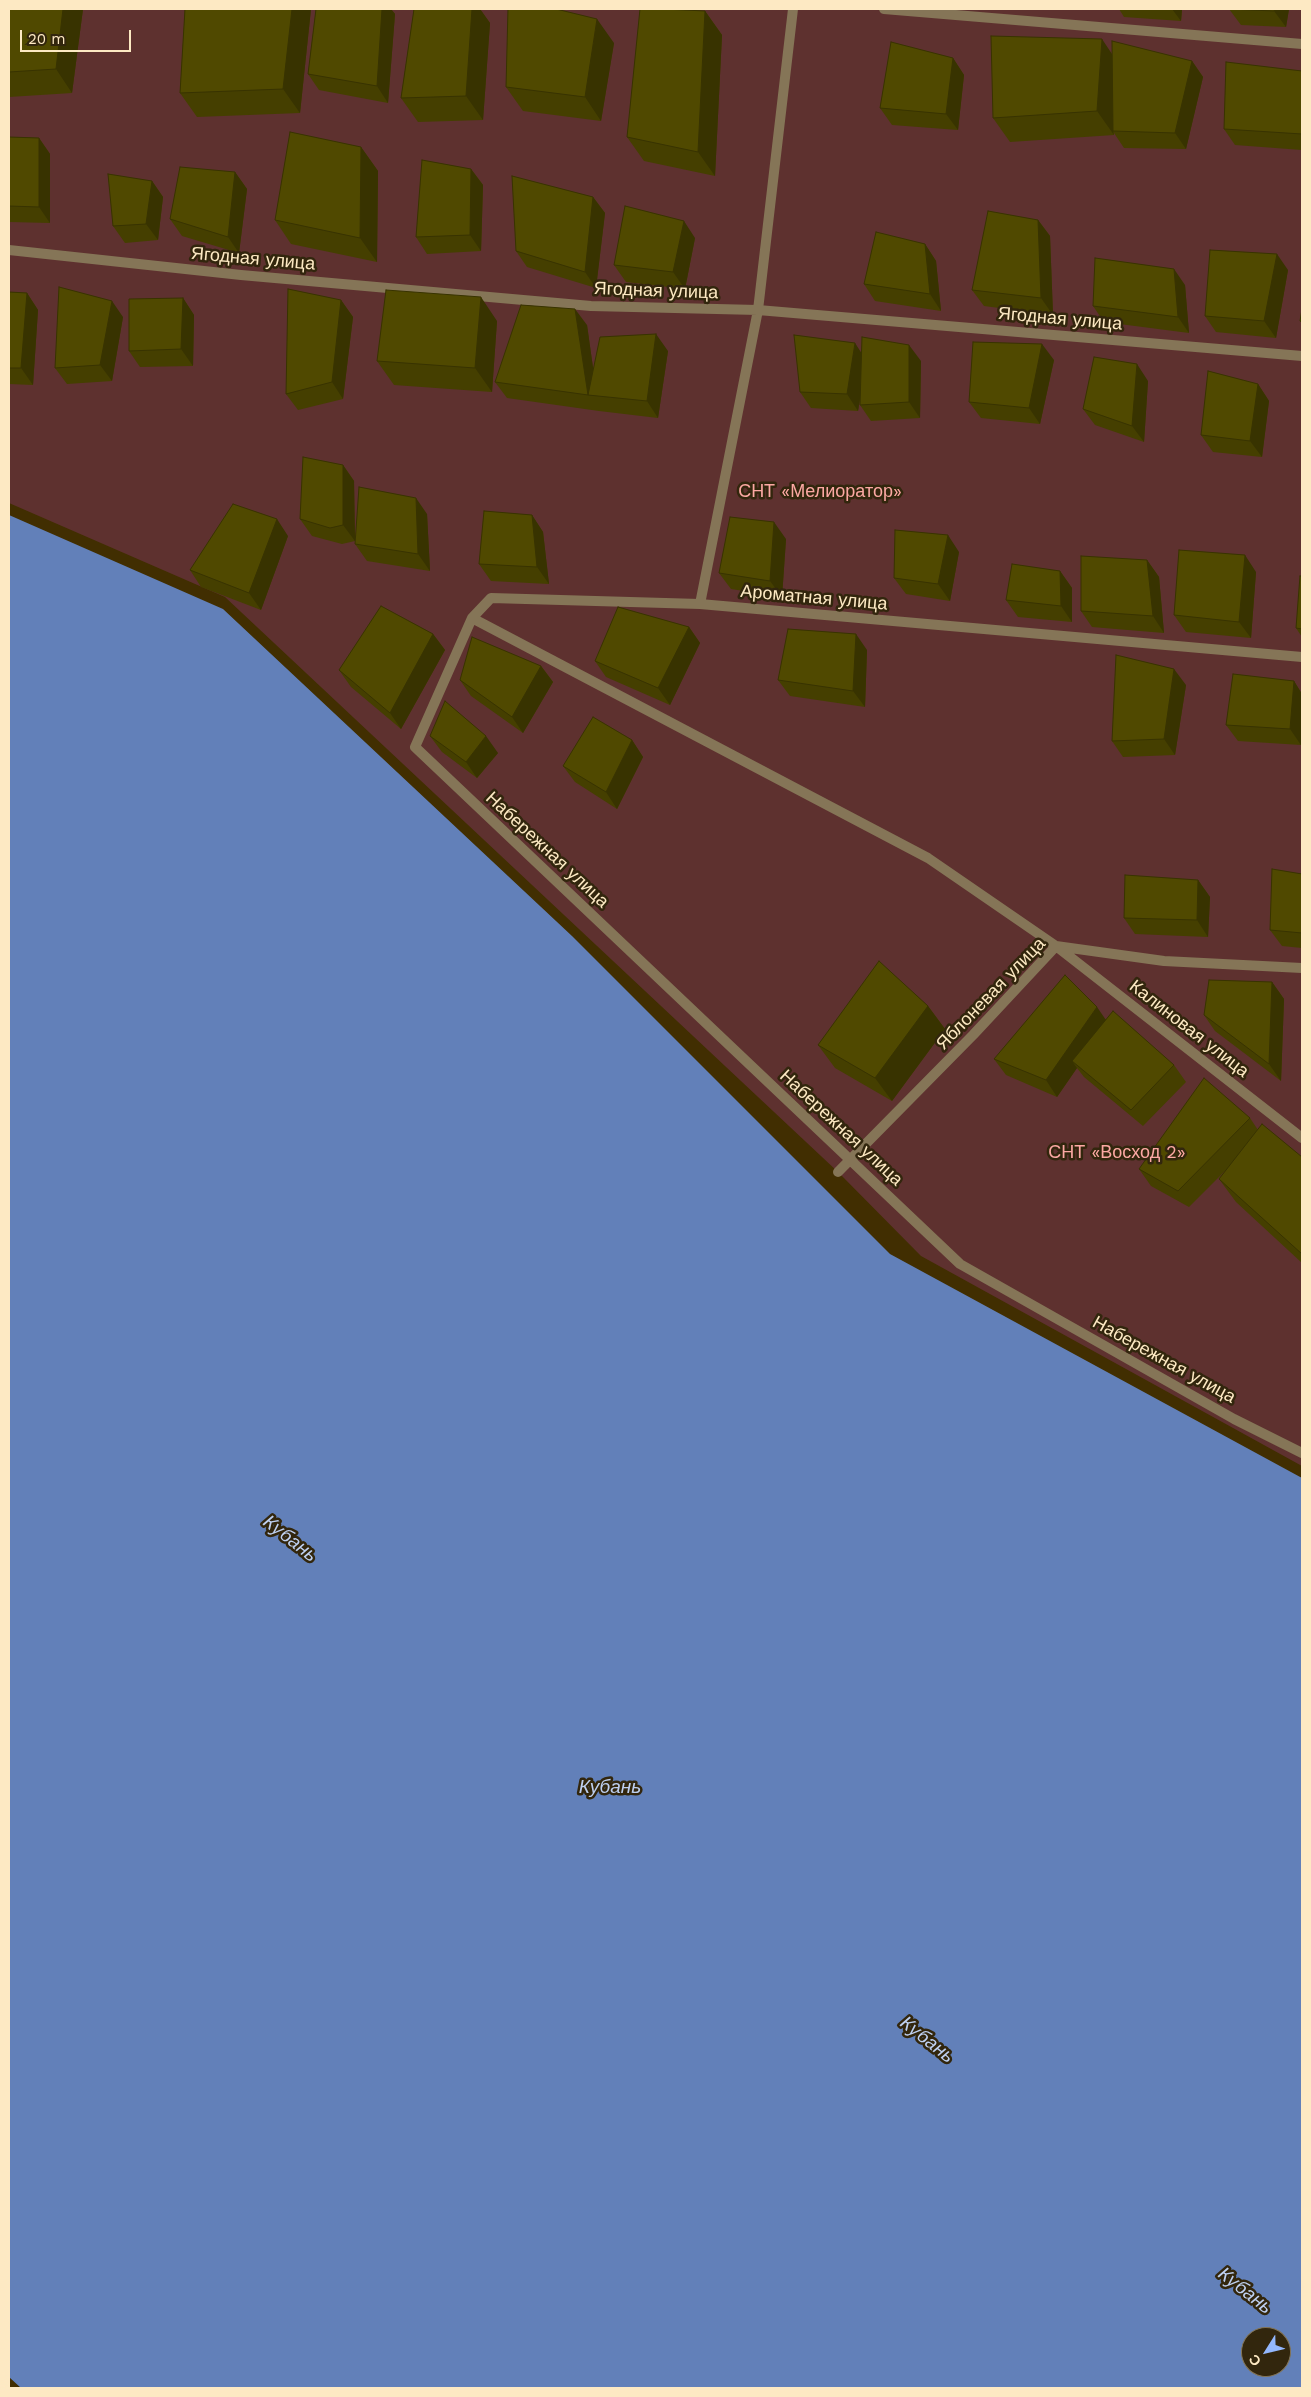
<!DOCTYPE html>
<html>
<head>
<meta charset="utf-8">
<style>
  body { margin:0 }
  #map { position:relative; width:1311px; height:2397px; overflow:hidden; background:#412e01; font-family:"Work Sans",sans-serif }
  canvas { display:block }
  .frame { position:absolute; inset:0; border:10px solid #fde9c3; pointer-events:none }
  .north { position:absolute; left:1241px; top:2327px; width:50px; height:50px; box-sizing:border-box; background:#32260d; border:1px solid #837456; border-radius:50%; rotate:234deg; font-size:14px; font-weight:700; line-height:20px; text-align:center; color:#fde9c3 }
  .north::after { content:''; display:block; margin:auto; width:18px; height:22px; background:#93b7fd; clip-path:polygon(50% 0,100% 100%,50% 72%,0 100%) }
  .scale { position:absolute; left:20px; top:30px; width:111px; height:22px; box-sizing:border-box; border:2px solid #fde9c3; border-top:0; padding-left:6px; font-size:15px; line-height:18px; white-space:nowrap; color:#fde9c3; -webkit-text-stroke:4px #32260d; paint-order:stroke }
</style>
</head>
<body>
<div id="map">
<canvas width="1311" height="2397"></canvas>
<div class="frame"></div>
<div class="north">С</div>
<div class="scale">20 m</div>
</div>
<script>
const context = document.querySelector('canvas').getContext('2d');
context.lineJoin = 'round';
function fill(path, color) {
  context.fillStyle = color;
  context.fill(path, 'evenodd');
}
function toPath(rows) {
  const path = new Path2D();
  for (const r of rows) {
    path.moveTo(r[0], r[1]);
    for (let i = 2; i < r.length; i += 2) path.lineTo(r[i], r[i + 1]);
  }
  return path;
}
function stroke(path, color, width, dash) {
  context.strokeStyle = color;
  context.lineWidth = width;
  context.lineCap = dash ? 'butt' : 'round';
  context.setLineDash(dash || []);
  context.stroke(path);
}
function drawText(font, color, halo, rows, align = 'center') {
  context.font = font + ' "Work Sans",sans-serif';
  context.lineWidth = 5;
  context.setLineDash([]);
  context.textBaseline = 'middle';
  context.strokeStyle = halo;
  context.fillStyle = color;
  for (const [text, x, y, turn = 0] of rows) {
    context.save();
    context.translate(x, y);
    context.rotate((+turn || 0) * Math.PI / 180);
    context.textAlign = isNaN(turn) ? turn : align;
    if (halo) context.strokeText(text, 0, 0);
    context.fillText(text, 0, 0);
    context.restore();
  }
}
const green = toPath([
  [9,9,1302,9,1302,1466,921,1256,838,1172,225,597,9,503]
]);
const water = toPath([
  [9,515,223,609,572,936,890,1254,1302,1478,1302,2388,21,2388,9,2377],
  [1251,2337,1281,2337,1281,2367,1251,2367]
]);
const street = toPath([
  [884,9,1302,44],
  [9,250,241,275,591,306,758,310,1302,356],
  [700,604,758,310,793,9],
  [472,618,928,858,1056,946,1302,1138],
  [1302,657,700,604,491,598,472,618,415,747,960,1264,1234,1419,1302,1453],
  [838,1172,973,1035,1056,946,1164,961,1302,968]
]);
const wall = toPath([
  [9,9,83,9,72,93,9,97],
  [185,9,311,9,300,113,197,117,180,93],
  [316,9,391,9,395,14,388,103,319,90,308,74],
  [414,9,480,9,490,23,483,120,418,122,401,98],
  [1119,9,1182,9,1181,21,1124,17],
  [1229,9,1289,9,1286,27,1241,25],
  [705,11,722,35,715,176,644,161,627,137],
  [614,43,601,121,523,111,506,87],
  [1113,55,1192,61,1203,77,1186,149,1124,148,1114,133,1114,135,1010,142,993,118],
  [953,58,964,75,958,130,892,125,880,108],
  [1302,71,1302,150,1235,145,1224,129],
  [9,137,39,138,50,154,50,223,9,222],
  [361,147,378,171,377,262,291,244,275,220],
  [471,169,483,185,481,251,427,254,416,237],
  [235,172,247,189,239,253,182,236,170,219],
  [152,181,163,197,158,240,125,243,113,226],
  [593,197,605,213,596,288,527,267,516,251],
  [1038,220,1050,236,1053,315,984,306,972,290],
  [695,238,685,289,626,282,614,265],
  [925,244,936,261,941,311,875,301,864,284],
  [1288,270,1276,338,1216,332,1205,316],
  [1185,285,1189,333,1104,322,1093,306],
  [9,292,27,293,38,310,33,385,9,384],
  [183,298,194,315,193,366,140,367,129,351],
  [341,300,353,317,343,399,298,410,286,394],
  [123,317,112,381,67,384,55,368],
  [497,321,492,392,394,385,377,361],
  [587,325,593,368,668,351,658,418,599,411,507,398,495,382],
  [862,353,921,361,920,418,871,421,860,405,860,400,858,411,811,408,800,392],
  [1054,360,1040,424,981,418,969,402],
  [1148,381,1144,442,1095,425,1083,409],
  [1258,384,1269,401,1262,457,1213,452,1201,435],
  [343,465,354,481,355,541,342,544,312,536,300,519],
  [427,514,430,571,367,561,355,544],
  [532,515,543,532,549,584,491,581,479,564],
  [288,536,261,610,201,587,190,570],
  [786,539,782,597,731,589,719,573],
  [959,552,950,601,906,594,894,578],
  [1147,560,1159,577,1164,633,1092,627,1081,611],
  [1060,571,1072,588,1072,622,1018,617,1006,600],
  [1256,572,1251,638,1186,632,1174,615],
  [1302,576,1302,637,1296,628],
  [689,627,700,643,670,705,606,677,595,661],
  [433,634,445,650,401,729,351,687,339,670],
  [867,650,865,707,790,696,778,680],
  [541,666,553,682,523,733,471,696,460,680],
  [1294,681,1302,694,1302,733,1301,745,1238,741,1226,725],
  [1186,685,1175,755,1123,757,1112,741],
  [430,736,498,753,477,778,442,752],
  [632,740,643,757,617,809,575,782,563,766],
  [1302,874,1302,948,1282,946,1270,930],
  [1198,880,1210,897,1208,937,1135,934,1124,918],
  [1272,982,1284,999,1281,1081,1215,1031,1204,1015],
  [928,1006,945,1029,892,1101,835,1068,818,1045],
  [1106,1019,1174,1065,1186,1082,1143,1126,1084,1077,1077,1068,1057,1097,1006,1075,994,1059],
  [1250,1118,1258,1130,1302,1157,1302,1263,1236,1202,1219,1179,1226,1170,1189,1207,1151,1186,1139,1169]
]);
const shadedWall = toPath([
  [63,9,83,9,72,93,56,69],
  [292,9,311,9,300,113,283,89],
  [382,9,391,9,395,14,388,103,377,86],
  [472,9,480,9,490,23,483,120,466,96],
  [1172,9,1182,9,1181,21],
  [1275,9,1289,9,1286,27,1274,11],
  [705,11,722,35,715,176,698,152],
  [597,19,614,43,601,121,585,97],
  [1102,39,1118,63,1113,131,1114,135,1097,111],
  [953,58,964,75,958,130,946,114],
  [1192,61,1203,77,1186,149,1175,133],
  [39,138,50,154,50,223,39,207],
  [361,147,378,171,377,262,360,238],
  [471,169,483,185,481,251,470,235],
  [235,172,247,189,239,253,228,237],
  [152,181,163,197,158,240,146,224],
  [593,197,605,213,596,288,585,272],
  [1038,220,1050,236,1053,315,1041,298],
  [684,221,695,238,685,289,673,272],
  [925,244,936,261,941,311,930,294],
  [1277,254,1288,270,1276,338,1264,321],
  [1174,269,1185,285,1189,333,1178,317],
  [27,293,38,310,33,385,21,368],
  [481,297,497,321,492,392,475,368],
  [183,298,194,315,193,366,181,349],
  [341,300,353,317,343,399,332,382],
  [112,301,123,317,112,381,100,365],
  [575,309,587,325,597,396,588,395],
  [656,334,668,351,658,418,647,401],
  [855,343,866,360,858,411,847,394],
  [1042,344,1054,360,1040,424,1029,408],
  [909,345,921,361,920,418,909,402],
  [1137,364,1148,381,1144,442,1132,426],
  [1258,384,1269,401,1262,457,1250,441],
  [343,465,354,481,355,541,343,525],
  [416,498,427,514,430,571,418,554],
  [532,515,543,532,549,584,537,567],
  [277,519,288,536,261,610,249,593],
  [774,522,786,539,782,597,770,581],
  [948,535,959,552,950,601,938,584],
  [1245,555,1256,572,1251,638,1239,622],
  [1147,560,1159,577,1164,633,1153,616],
  [1060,571,1072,588,1072,622,1061,606],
  [689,627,700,643,670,705,658,688],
  [433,634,445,650,401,729,390,713],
  [856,634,867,650,865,707,853,691],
  [541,666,553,682,523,733,512,717],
  [1174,669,1186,685,1175,755,1164,739],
  [1294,681,1302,694,1302,733,1301,745,1290,729],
  [486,736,498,753,477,778,466,762],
  [632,740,643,757,617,809,606,792],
  [1198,880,1210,897,1208,937,1197,920],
  [1272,982,1284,999,1281,1081,1269,1064],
  [928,1006,945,1029,892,1101,875,1078],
  [1097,1007,1108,1023,1072,1061,1077,1068,1057,1097,1046,1080]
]);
const building = toPath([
  [9,9,63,9,56,69,9,72,9,9],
  [185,9,292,9,283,89,180,93,185,9],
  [316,9,382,9,377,86,308,74,316,9],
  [414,9,472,9,466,96,401,98,414,9],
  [508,9,556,9,597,19,585,97,506,87,508,9],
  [640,9,664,9,705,11,698,152,627,137,640,9],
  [1229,9,1275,9,1274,11,1229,9],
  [991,36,1102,39,1097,111,993,118,991,36],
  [1112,41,1192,61,1175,133,1113,131,1112,41],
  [891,42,953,58,946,114,880,108,891,42],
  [1226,62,1302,71,1302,134,1224,129,1226,62],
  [290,132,361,147,360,238,275,220,290,132],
  [9,137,39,138,39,207,9,206,9,137],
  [422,160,471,169,470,235,416,237,422,160],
  [180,167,235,172,228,237,170,219,180,167],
  [108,174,152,181,146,224,113,226,108,174],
  [512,176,593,197,585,272,516,251,512,176],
  [625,206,684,221,673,272,614,265,625,206],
  [988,211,1038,220,1041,298,972,290,988,211],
  [876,232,925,244,930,294,864,284,876,232],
  [1210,250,1277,254,1264,321,1205,316,1210,250],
  [1095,258,1174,269,1178,317,1093,306,1095,258],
  [59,287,112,301,100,365,55,368,59,287],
  [288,289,341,300,332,382,286,394,288,289],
  [386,290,481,297,475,368,377,361,386,290],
  [9,292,27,293,21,368,9,368,9,292],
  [183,298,181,349,129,351,129,299,183,298],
  [521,305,575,309,588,395,495,382,521,305],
  [1302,309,1302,322,1300,321,1302,309],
  [656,334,647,401,588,395,600,337,656,334],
  [794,335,855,343,847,394,800,392,794,335],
  [862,337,909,345,909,402,860,405,862,337],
  [973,342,1042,344,1029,408,969,402,973,342],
  [1094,357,1137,364,1132,426,1083,409,1094,357],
  [1208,371,1258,384,1250,441,1201,435,1208,371],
  [303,457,343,465,343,525,330,528,300,519,303,457],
  [359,487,416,498,418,554,355,544,359,487],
  [233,504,277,519,249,593,190,570,233,504],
  [484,511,532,515,537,567,479,564,484,511],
  [730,517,774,522,770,581,719,573,730,517],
  [895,530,948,535,938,584,894,578,895,530],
  [1179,550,1245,555,1239,622,1174,615,1179,550],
  [1081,556,1147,560,1153,616,1081,611,1081,556],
  [1012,564,1060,571,1061,606,1006,600,1012,564],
  [1300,576,1302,576,1302,629,1296,628,1300,576],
  [381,606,433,634,390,713,339,670,381,606],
  [618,607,689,627,658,688,595,661,618,607],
  [788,629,856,634,853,691,778,680,788,629],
  [472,637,541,666,512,717,460,680,472,637],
  [1116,655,1174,669,1164,739,1112,741,1116,655],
  [1233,674,1294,681,1290,729,1226,725,1233,674],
  [445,701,486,736,466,762,430,736,445,701],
  [593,717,632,740,606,792,563,766,593,717],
  [1272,869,1302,874,1302,933,1270,930,1272,869],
  [1125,875,1198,880,1197,920,1124,918,1125,875],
  [879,961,928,1006,875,1078,818,1045,879,961],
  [1065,975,1097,1007,1046,1080,994,1059,1065,975],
  [1209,980,1272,982,1269,1064,1204,1015,1209,980],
  [1113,1011,1174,1065,1131,1110,1072,1061,1113,1011],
  [1204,1078,1250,1118,1178,1191,1139,1169,1204,1078],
  [1262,1124,1302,1157,1302,1254,1219,1179,1262,1124]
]);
const streetNames = [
  ["Ягодная улица",253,259,5],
  ["Ягодная улица",656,291,2],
  ["Ягодная улица",1060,319,5],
  ["Ароматная улица",814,598,5],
  ["Набережная улица",547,850,43],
  ["Яблоневая улица",991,994,-46],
  ["Калиновая улица",1189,1029,38],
  ["Набережная улица",841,1128,43],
  ["Набережная улица",1164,1360,29]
];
const parkNames = [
  ["СНТ «Мелиоратор»",820,492],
  ["СНТ «Восход 2»",1117,1153]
];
const waterNames = [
  ["Кубань",290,1539,38],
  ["Кубань",610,1787],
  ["Кубань",927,2040,38],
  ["Кубань",1245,2291,38]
];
fill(green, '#5e312f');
fill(water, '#6280b9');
stroke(street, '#857557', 10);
fill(wall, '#453f00');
fill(shadedWall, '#383300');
fill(building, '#504900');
stroke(building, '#383300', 1);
drawText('18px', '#fde9c3', '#32260d', streetNames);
drawText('18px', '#fca8a3', '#32260d', parkNames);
drawText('italic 19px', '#bed0f1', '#32260d', waterNames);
</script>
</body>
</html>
